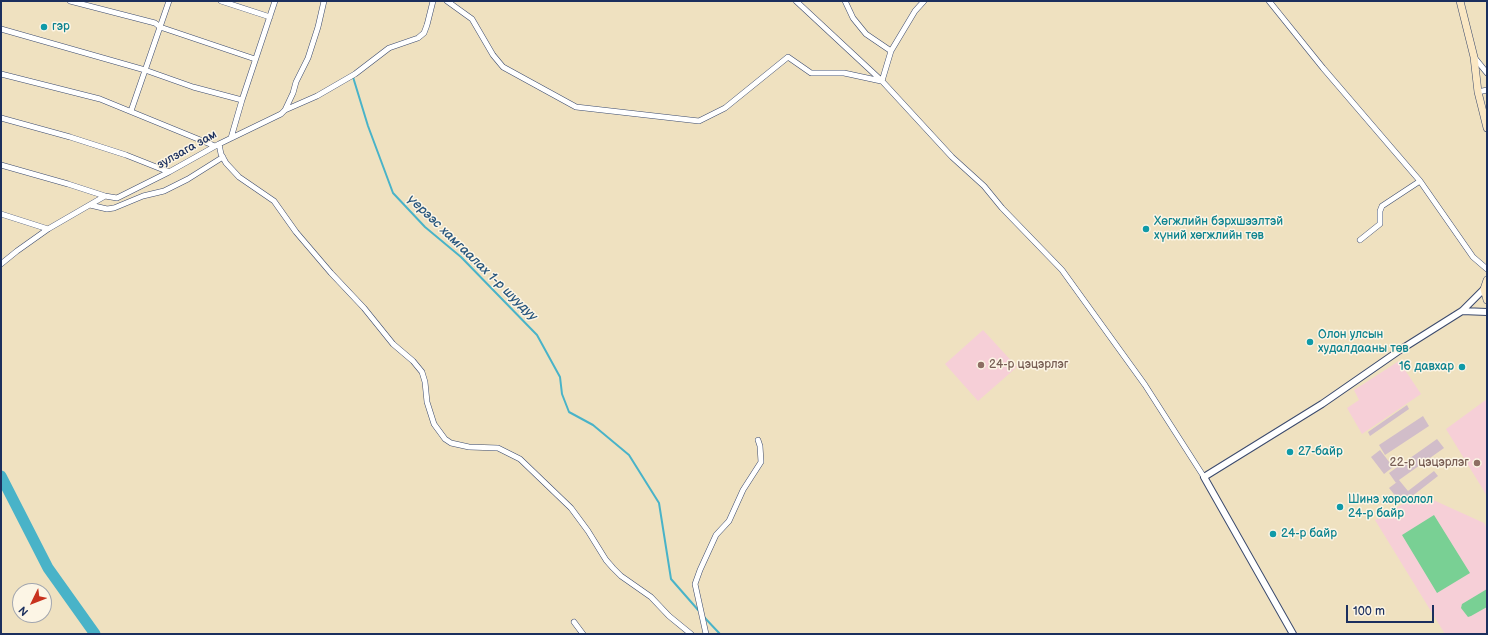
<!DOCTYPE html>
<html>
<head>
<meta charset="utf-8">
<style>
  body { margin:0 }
  #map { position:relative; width:1488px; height:635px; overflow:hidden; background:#efe1c0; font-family:"Balsamiq Sans",sans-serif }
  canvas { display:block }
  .frame { position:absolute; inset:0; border:2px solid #1b2f5e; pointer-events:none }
  .north { position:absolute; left:12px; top:583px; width:40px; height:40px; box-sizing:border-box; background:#fcf5e5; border:1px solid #a2a6af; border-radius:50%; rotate:227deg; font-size:11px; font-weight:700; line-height:16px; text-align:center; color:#1b2f5e }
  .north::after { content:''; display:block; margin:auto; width:14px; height:18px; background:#c8321e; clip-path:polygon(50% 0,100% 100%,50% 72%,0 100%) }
  .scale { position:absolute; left:1346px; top:605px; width:88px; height:18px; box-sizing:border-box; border:2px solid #1b2f5e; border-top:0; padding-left:5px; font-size:12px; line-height:14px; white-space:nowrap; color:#1b2f5e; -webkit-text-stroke:3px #fcf5e5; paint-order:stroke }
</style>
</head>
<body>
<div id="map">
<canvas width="1488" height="635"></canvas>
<div class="frame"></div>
<div class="north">N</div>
<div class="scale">100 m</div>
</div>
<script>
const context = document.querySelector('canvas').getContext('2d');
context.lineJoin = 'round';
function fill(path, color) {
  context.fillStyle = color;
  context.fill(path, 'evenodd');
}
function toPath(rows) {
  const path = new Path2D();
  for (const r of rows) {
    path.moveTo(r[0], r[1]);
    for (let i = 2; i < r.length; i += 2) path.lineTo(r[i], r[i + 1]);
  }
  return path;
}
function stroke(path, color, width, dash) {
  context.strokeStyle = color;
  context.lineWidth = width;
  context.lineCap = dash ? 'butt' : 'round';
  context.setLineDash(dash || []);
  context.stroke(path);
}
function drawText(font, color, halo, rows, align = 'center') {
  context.font = font + ' "Balsamiq Sans",sans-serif';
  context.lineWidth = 3;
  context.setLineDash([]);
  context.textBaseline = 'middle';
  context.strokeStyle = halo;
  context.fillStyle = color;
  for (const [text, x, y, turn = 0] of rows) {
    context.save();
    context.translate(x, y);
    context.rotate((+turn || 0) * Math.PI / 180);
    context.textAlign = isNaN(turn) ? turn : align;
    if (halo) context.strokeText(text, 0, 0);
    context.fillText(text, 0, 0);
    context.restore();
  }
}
const built = toPath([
  [983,330,1017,367,978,401,945,364],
  [1399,361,1421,394,1362,434,1347,408,1359,400,1354,390],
  [1487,399,1487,496,1446,429],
  [1420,494,1484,523,1487,529,1487,634,1445,634,1375,520]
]);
const industrial = toPath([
  [1407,405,1409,409,1370,436,1368,432],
  [1423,416,1429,426,1385,455,1379,445],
  [1437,439,1444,448,1399,480,1408,491,1434,471,1438,476,1402,504,1389,488,1397,482,1396,483,1389,473],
  [1380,450,1393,467,1384,474,1371,457]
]);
const green = toPath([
  [1434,515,1470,573,1437,593,1402,535],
  [1487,589,1487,607,1471,616,1468,617,1461,608,1462,604]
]);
const stream = toPath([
  [353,77,368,126,393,193,425,227,461,257,537,335,560,377,562,394,569,412,593,425,629,455,659,503,671,579,699,611],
  [703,616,720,634]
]);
const river = toPath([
  [1,476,48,568,95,634]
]);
const minor = toPath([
  [70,1,155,23,160,27,255,59],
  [221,1,270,17],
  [447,1,472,19,493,55,503,67,576,107,699,121,725,108,788,57,811,73,844,73,881,81],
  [796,1,882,81,952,157,984,186,1002,208,1062,270,1145,385,1204,477],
  [845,1,853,18,866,34,891,51,882,81],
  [1269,1,1323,68,1420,181,1473,257,1487,269],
  [1,29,145,70,193,87,242,100],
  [891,51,915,11,924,1],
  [1474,57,1487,73],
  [1,74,100,99,215,146],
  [1478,92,1487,90],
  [285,110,317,96,355,74,389,48,418,38,424,33,427,25,433,1],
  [131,111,169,1],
  [1,118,70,137,126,155,169,172],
  [231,138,242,100,275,1],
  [219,144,221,154,226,163,239,177,274,201,296,232,331,273,364,308,393,344,413,361,422,372,425,382,427,402,434,424,445,439,451,443,469,447,498,448,520,459,571,508,588,531,606,560,613,568,621,576,651,597,669,616,691,634],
  [1,165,68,184,105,196],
  [90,205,107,209,114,208,143,196,164,191,188,179,223,157],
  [1,214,48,229],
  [1360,240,1380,224,1380,211,1382,206,1420,181],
  [1,264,17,251,48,229,105,196,117,198,169,172,219,144,281,114,285,110,293,93,296,82,308,58,318,27,324,1],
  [574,622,583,634],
  [706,634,695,584,700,570,716,535,729,521,743,490,761,462,760,446,758,440]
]);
const tertiary = toPath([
  [1462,311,1487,312],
  [1293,634,1204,477,1322,404,1400,350,1462,311,1484,289]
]);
const secondary = toPath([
  [1460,1,1474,57,1478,92,1487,128],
  [1487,280,1484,289,1487,300]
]);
const markers = [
  [44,27,4,"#0f9aa8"],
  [1146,229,4,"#0f9aa8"],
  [1310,342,4,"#0f9aa8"],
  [981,365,4,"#8d6e63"],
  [1462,367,4,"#0f9aa8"],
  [1290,452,4,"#0f9aa8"],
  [1477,463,4,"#8d6e63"],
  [1340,507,4,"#0f9aa8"],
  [1273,534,4,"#0f9aa8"]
];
const cultureNames = [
  ["гэр",52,27],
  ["Хөгжлийн бэрхшээлтэй",1154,222],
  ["хүний хөгжлийн төв",1154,236],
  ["Олон улсын",1318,335],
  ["худалдааны төв",1318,349],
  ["16 давхар",1454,367,"right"],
  ["27-байр",1298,452],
  ["Шинэ хороолол",1348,500],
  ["24-р байр",1348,514],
  ["24-р байр",1281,534]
];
const streetNames = [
  ["зулзага зам",187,150,-29]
];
const educationNames = [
  ["24-р цэцэрлэг",989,365],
  ["22-р цэцэрлэг",1469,463,"right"]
];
const waterNames = [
  ["үерээс хамгаалах 1-р шуудуу",472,258,44]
];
fill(built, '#f6cfd7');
fill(industrial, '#d1bdc9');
fill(green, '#79d094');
stroke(stream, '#49b3c8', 2);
stroke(river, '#49b3c8', 11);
stroke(minor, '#3b4a6d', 6);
stroke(tertiary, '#3b4a6d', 8);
stroke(secondary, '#3b4a6d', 8);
stroke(minor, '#fff', 5);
stroke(tertiary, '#fff', 6);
stroke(secondary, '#fae7c3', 7);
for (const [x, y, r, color] of markers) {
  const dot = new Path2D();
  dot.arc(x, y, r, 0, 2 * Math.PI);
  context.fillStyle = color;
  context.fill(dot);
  stroke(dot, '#fcf5e5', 1.5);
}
drawText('12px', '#0d838f', '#fcf5e5', cultureNames, 'left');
drawText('12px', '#1b2f5e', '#fcf5e5', streetNames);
drawText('12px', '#785e54', '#fcf5e5', educationNames, 'left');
drawText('italic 13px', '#29577e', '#fcf5e5', waterNames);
</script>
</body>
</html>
